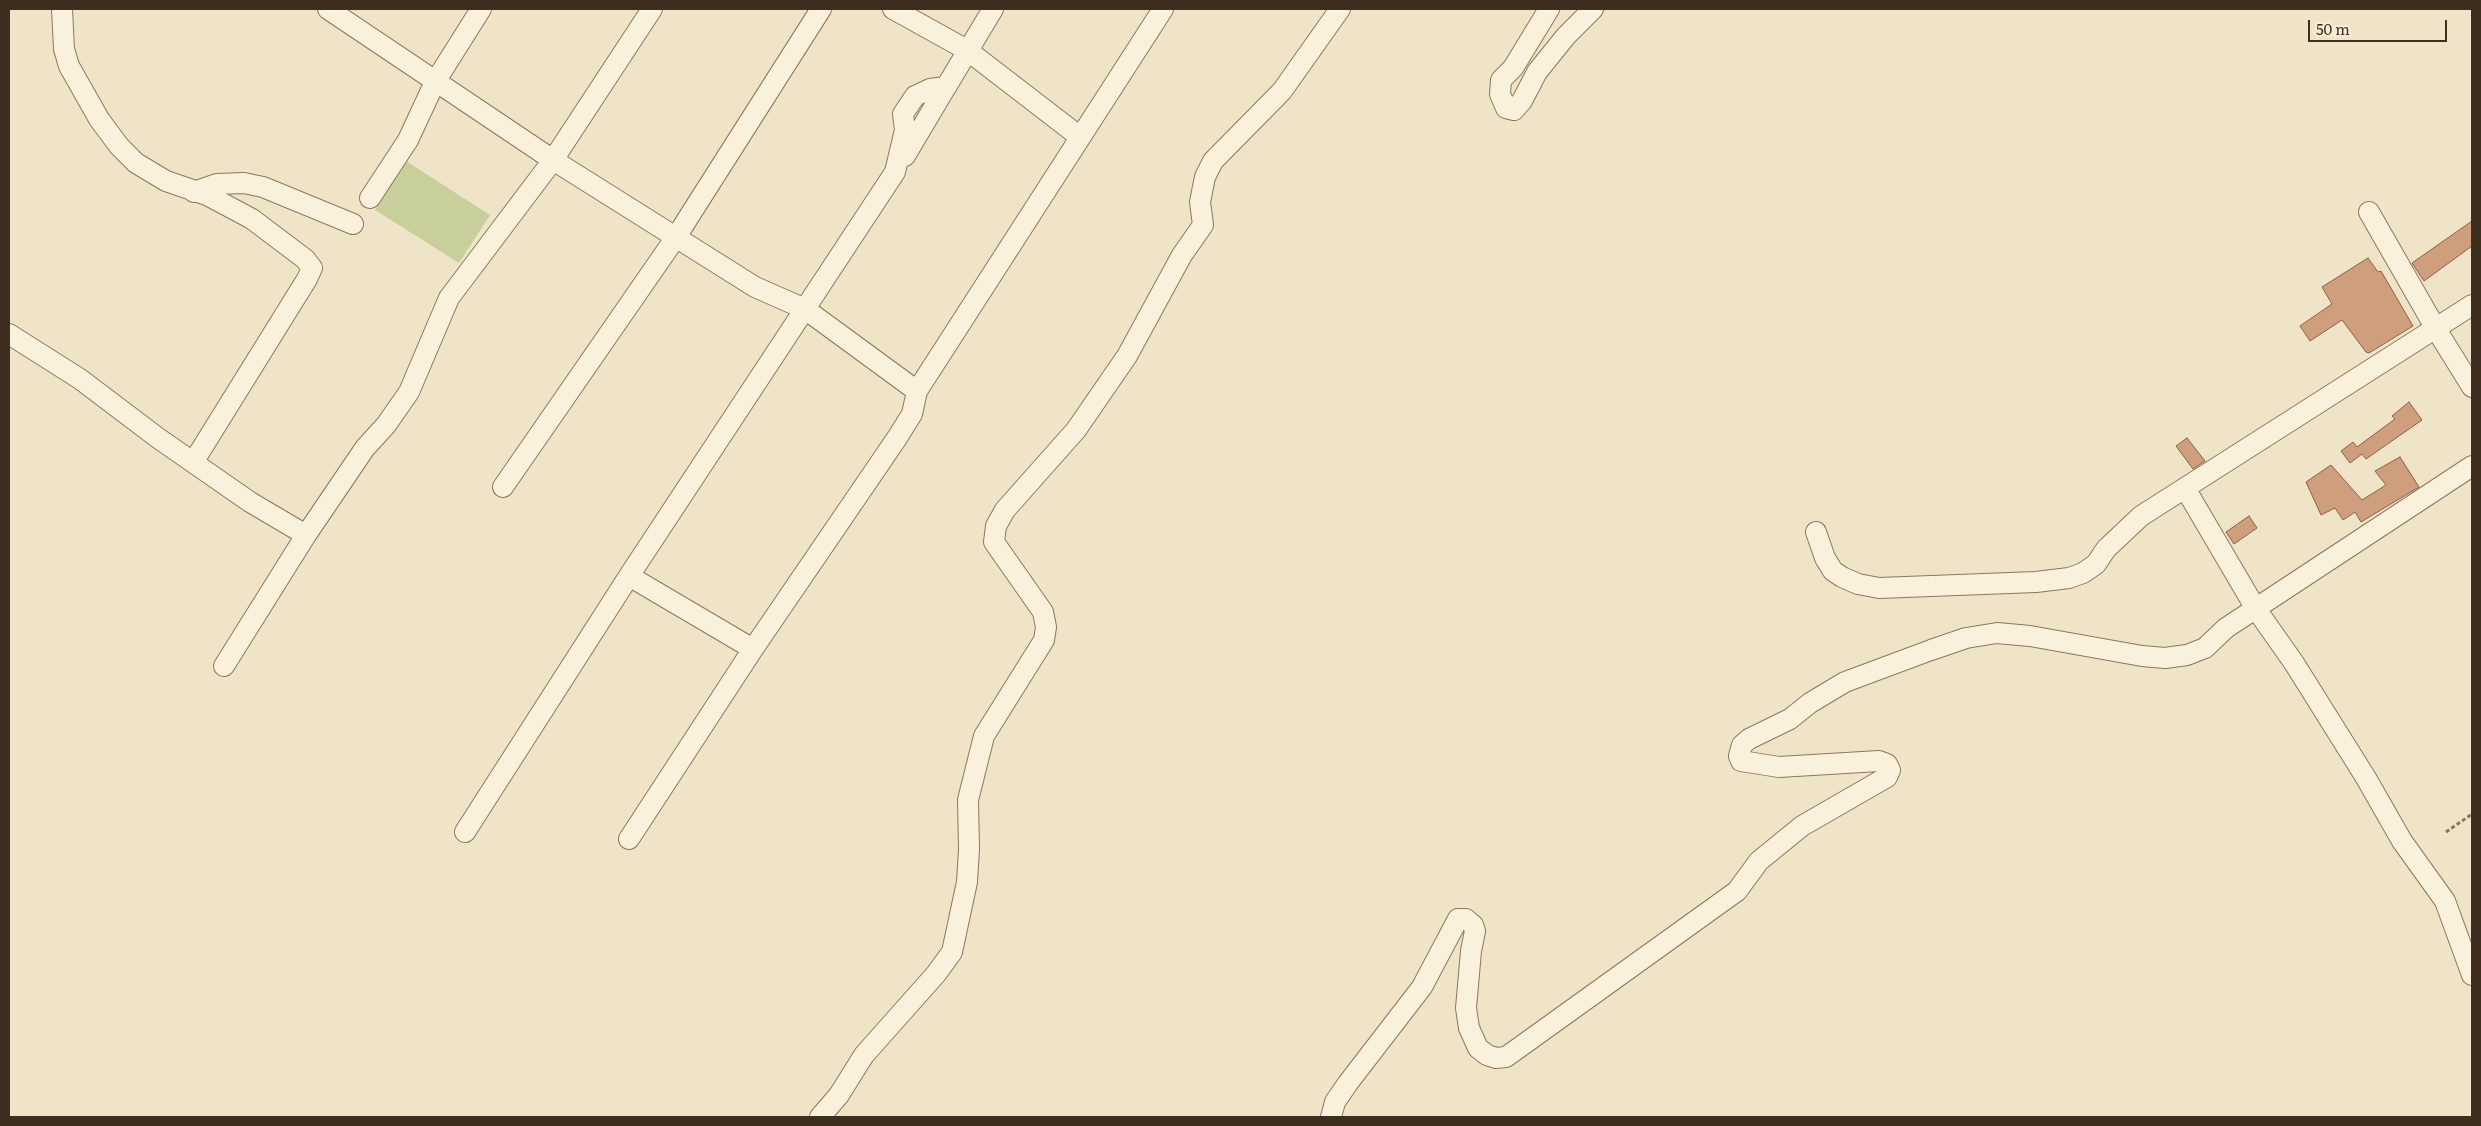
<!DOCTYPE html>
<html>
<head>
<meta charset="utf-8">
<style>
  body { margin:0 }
  #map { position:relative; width:2481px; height:1126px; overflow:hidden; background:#f0e4c8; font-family:Literata,serif }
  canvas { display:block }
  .frame { position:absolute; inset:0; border:10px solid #3d2e20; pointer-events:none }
  .scale { position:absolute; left:2308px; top:20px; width:139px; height:22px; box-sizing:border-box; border:2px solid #3d2e20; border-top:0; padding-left:6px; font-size:15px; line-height:18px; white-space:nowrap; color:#3d2e20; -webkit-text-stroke:4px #f7eed8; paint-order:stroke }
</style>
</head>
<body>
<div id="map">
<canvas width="2481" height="1126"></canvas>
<div class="frame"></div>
<div class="scale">50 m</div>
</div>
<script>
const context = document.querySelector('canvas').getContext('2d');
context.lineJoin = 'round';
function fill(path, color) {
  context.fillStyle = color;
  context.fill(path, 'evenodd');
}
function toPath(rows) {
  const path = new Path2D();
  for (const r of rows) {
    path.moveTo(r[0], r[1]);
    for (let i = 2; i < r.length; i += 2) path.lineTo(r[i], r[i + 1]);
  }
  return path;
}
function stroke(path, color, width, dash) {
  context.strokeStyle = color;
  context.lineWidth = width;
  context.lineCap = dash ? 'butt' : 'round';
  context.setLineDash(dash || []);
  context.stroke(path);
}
const green = toPath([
  [406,161,490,215,459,263,375,210]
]);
const building = toPath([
  [2472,221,2472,246,2424,281,2412,263,2472,221],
  [2368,258,2378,272,2381,271,2413,326,2369,353,2366,352,2342,320,2310,341,2300,326,2332,304,2322,287,2368,258],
  [2409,402,2422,420,2366,459,2362,454,2350,463,2341,451,2353,442,2357,447,2395,419,2392,416,2409,402],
  [2187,438,2205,461,2193,469,2176,446,2187,438],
  [2400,457,2419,487,2361,522,2355,512,2343,520,2335,508,2321,515,2306,482,2331,465,2362,500,2386,485,2375,471,2400,457],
  [2249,516,2257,528,2234,544,2226,532,2249,516]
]);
const path = toPath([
  [2446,832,2472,814]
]);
const street = toPath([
  [62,9,64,49,69,66,99,119,119,146,136,163,166,181,207,195,252,219,305,259,312,268,307,279,194,461],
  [328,9,553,160,755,287,805,309,917,391],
  [893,9,967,50,1080,137],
  [1549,9,1513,68,1501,80,1500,94,1506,108,1514,110,1522,101,1537,72,1566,36,1593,9],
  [905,156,946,87],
  [194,192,217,184,244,183,263,187,353,224],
  [370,198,408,140,435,82,481,9],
  [2369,212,2436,329,2472,387],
  [9,334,80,379,158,438,250,502,306,535],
  [503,487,676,237,821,9],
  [2185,488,2256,609,2294,663,2366,778,2402,841,2445,901,2472,975],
  [1816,532,1825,558,1833,571,1842,577,1858,584,1879,588,2036,582,2069,578,2083,573,2096,564,2106,549,2141,516,2472,305],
  [629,576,753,649],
  [224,666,306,535,365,448,386,425,409,392,449,298,553,160,652,9],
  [465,832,629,576,895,172,905,130,903,114,915,96,930,89,946,87,993,9],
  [629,839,753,649,897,438,912,414,917,391,1163,9],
  [820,1117,839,1095,864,1055,936,974,952,952,967,882,969,849,968,800,984,736,1044,640,1046,627,1043,612,994,542,996,526,1005,510,1076,430,1127,356,1182,255,1203,225,1200,202,1205,177,1213,161,1282,91,1340,9],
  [1331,1117,1335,1102,1348,1083,1422,987,1458,919,1466,919,1473,925,1475,931,1471,951,1466,1008,1469,1028,1478,1048,1487,1055,1496,1058,1506,1057,1737,891,1759,861,1802,826,1887,777,1890,770,1887,764,1879,761,1779,767,1741,761,1739,756,1742,745,1749,739,1790,719,1810,703,1845,682,1931,650,1966,638,1997,633,2030,636,2142,656,2165,658,2187,655,2205,648,2226,628,2472,466]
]);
fill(green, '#c9cf9b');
fill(building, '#cf9f7d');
stroke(building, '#8d5f41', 1);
stroke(street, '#8d765c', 22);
stroke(path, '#8d765c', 3, [4, 2.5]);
stroke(street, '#faf1dc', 20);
</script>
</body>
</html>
